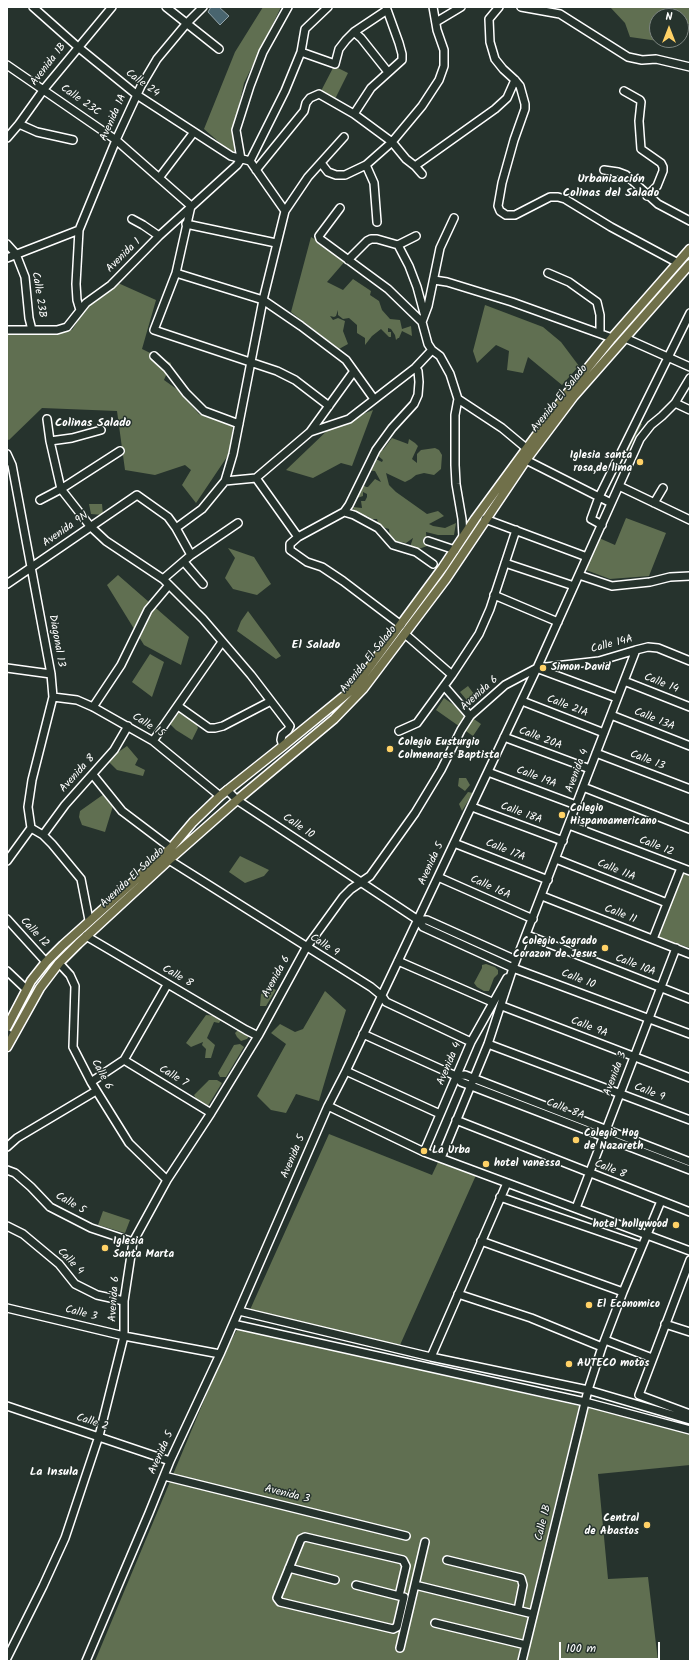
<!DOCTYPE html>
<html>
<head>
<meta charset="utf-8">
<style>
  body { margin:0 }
  #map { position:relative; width:697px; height:1668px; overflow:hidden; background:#26332d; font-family:Kalam,sans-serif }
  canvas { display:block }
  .frame { position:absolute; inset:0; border:8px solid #fff; pointer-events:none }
  .north { position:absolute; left:649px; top:8px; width:40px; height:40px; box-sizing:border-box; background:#26332d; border:1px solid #7d8581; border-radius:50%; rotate:0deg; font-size:11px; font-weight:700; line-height:16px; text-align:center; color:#fff }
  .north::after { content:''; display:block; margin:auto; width:14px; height:18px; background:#ffd166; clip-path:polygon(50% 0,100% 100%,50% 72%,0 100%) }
  .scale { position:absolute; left:559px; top:1642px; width:101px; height:18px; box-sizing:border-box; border:2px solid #fff; border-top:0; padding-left:5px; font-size:12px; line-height:14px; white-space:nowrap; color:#fff; -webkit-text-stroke:3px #26332d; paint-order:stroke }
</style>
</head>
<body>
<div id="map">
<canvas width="697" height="1668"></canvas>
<div class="frame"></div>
<div class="north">N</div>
<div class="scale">100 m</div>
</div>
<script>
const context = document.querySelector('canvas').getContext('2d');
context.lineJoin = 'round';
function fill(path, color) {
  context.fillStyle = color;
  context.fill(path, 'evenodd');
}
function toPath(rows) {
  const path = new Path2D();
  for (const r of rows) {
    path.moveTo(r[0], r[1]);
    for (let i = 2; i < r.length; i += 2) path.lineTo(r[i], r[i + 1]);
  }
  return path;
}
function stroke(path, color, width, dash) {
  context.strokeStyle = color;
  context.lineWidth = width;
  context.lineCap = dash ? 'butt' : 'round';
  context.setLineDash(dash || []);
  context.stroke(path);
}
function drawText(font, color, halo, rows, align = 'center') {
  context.font = font + ' Kalam,sans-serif';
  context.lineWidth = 3;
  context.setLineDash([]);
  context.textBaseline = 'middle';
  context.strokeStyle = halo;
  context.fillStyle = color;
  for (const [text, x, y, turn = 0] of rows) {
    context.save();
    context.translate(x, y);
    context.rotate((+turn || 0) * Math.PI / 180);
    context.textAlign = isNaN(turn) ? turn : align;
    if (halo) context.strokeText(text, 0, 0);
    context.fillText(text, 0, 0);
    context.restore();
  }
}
const green = toPath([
  [263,7,281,7,244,83,233,132,235,156,204,129,235,52],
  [610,7,690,7,690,24,681,25,681,16,657,16,658,41,630,37,625,23],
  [334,66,348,73,335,99,321,91],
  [311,237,347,259,327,282,343,290,353,279,371,291,370,295,379,301,382,310,390,319,400,320,402,329,411,326,412,336,402,331,399,338,398,338,396,340,395,335,391,329,388,328,388,332,391,332,391,337,389,337,381,329,372,336,365,345,365,338,357,333,357,325,349,318,343,319,338,315,338,310,336,316,334,317,330,316,333,320,338,318,345,321,343,331,348,344,339,349,291,312],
  [118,283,156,300,142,349,171,363,164,380,178,390,199,414,233,426,229,454,196,503,182,485,191,470,185,465,155,475,125,470,117,411,42,408,9,440,7,439,7,333,25,331,72,330,87,307],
  [485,305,543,327,561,342,579,366,562,385,528,357,523,373,507,370,509,351,496,345,477,363,473,351],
  [373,410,352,466,341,463,313,478,286,470,332,426],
  [638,422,642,424,606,493,602,491],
  [392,438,408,444,409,439,415,443,418,446,412,459,417,463,417,454,421,450,435,448,439,450,442,455,441,469,434,475,424,473,416,475,411,479,405,482,386,473,389,485,396,492,427,514,438,511,444,516,429,524,433,526,445,528,456,523,454,535,438,535,426,532,427,546,416,550,410,547,413,538,406,543,394,541,390,538,389,529,379,526,377,519,372,519,367,516,361,519,354,511,353,507,362,508,361,501,365,501,367,497,367,494,363,492,363,496,354,499,362,484,366,487,368,487,375,479,381,482,375,471,367,470,375,464,376,459,382,462,383,460,377,455,380,448,383,450],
  [89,504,102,504,103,515,91,514],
  [626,518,666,533,649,576,610,579,586,570,599,538,615,545],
  [228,548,254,557,271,584,257,595,233,589,225,578,235,558],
  [118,575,189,637,181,665,144,645,107,585],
  [248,611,281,656,276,659,237,631,241,621],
  [150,654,164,662,152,697,132,682],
  [468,686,477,698,470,704,460,692],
  [444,698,481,724,473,736,436,710],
  [180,709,194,718,198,728,192,740,176,730,169,723],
  [127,746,138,759,135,765,145,770,143,776,117,770,107,760],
  [459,778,466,778,470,785,465,791,458,786],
  [468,792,473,793,462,811,459,804],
  [104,794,113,806,105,832,82,825,79,817,80,811],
  [240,856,269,870,264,876,245,883,229,872],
  [676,872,690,876,690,948,658,937],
  [486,964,495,967,498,970,498,974,494,978,489,991,484,991,477,987,474,983,482,968,482,965],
  [272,988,276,990,266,1006,260,1006,261,994],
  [325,991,346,1010,319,1101,296,1094,286,1113,271,1110,257,1096,286,1044,271,1033,280,1024,295,1032,303,1029],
  [206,1015,216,1016,221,1020,219,1023,214,1022,207,1038,215,1045,211,1058,205,1058,206,1049,202,1045,203,1042,191,1047,186,1043],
  [239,1029,250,1035,247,1039,241,1041,237,1037,235,1033],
  [240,1044,244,1047,226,1077,220,1077,218,1073,234,1045],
  [209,1080,217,1080,222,1083,206,1109,198,1103,194,1095],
  [329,1134,432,1175,440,1158,477,1173,400,1345,249,1312],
  [103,1211,130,1220,125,1233,98,1225],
  [238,1328,579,1406,517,1661,95,1661,223,1355],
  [588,1405,690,1433,690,1465,598,1474,608,1579,648,1577,658,1661,525,1661]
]);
const water = toPath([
  [211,7,219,7,229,16,220,25,208,12,211,7]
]);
const minor = toPath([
  [33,7,78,47,137,95,231,156,250,161],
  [166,7,219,49],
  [499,7,489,19,490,42,495,59,503,69,515,80,520,86,525,104,525,109,514,140,502,183,498,206,500,211,506,215,515,215,550,197,558,197,565,199,611,227,678,263],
  [521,7,560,14,628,57,642,60,656,59,690,67],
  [436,22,461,7],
  [354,32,361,38,388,72],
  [301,52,335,64,339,49,346,40,354,32,387,10],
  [7,65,116,140,191,206,176,273,154,330,277,371,295,380,329,406],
  [624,91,640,100,641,102,639,121,641,149,661,163,663,167,663,171,657,186,647,196],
  [354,114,371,88,402,60,402,54,399,43,386,7],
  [19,124,37,132,73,140],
  [7,138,19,124,44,89,112,7],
  [250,161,285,91,301,52,305,29,328,7],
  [250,161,285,211],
  [321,163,328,172,336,175,345,175,366,165,392,142,422,106,439,80,444,66,444,50,437,30,433,7],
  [366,165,374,183,377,222],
  [415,166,495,109,507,98,515,80],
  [256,170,304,111,306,103,310,98,319,94,354,114,392,142,406,159,415,166,422,174],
  [604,170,618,172,626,175,658,204,690,221],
  [159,178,194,132],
  [340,208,319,236,320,239,388,289,422,322,428,344,432,350,440,356,450,374,458,399,455,415,455,465,456,484,462,519,463,537],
  [132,219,143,225,159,236],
  [186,224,276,243],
  [7,244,16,254,25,277,29,318,32,330],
  [398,245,409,266,417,287,424,313],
  [7,258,79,230],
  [348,260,367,241,371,239,377,239,398,245,416,236],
  [176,273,263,300,301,326,346,360,374,399],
  [548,273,569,282,597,302,600,315,600,333],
  [434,280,447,282,512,302,612,338],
  [80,310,77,300,76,284,79,230,116,140,141,86,157,59,187,23,203,7],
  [422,322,428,306,440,248,454,218],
  [7,330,57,330,67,327,86,303,111,285,159,236,237,165,241,159,236,130,250,86,263,52,288,7],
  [625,338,690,367],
  [154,356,167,368,186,393,204,411,239,424],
  [458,399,502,428,526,448],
  [675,403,690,410],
  [47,419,50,441,61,489,90,526,106,541,163,579,203,619,251,675,290,726,288,730,282,735,281,740,283,746],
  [310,432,354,371],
  [50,441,72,438,101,430],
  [7,454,12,465,51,674,53,697,32,780,28,807,31,828],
  [526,460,611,503],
  [256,478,298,537],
  [225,481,233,454,263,300,285,211,308,177,344,137],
  [619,486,690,520],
  [40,500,61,489,120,451],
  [654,503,663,488],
  [344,512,354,515,378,528,393,545,416,552,433,564],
  [485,519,587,557],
  [602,525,591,519,599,497,690,313],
  [176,528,202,509,225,481,256,478,310,432,349,419,415,368,432,350],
  [428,541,455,550],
  [184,562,203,584],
  [505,563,574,586],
  [579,575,612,586,650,582,670,577,690,576],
  [163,579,191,555,238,523],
  [7,584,137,495,168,517,176,528,191,555],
  [494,595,558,622],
  [401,625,343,581,322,567,307,562,290,550,290,544,298,537,344,512,349,505,376,450,392,428,414,404,418,395,419,382,418,371,415,368],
  [405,634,452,675],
  [7,668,51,674],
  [539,669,617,698],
  [624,681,690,707],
  [444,686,470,716],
  [53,697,77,700,93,707,153,741,220,796],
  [522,701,604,733],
  [178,706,209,728,215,728,223,726,271,701],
  [93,707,121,665,148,610,169,585],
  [611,715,690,746],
  [399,731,417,723,452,675,479,634,490,609,516,530],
  [504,737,590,769],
  [153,741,222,642],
  [596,753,690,789],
  [488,772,576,805],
  [93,775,122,811,171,848],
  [583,787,690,829],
  [227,790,237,800,418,920,423,927,513,968,690,1034],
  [472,807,563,841],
  [569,825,690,871],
  [31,828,43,835,52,844,81,879,89,920],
  [43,835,65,805,114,750,128,726],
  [454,843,548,880],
  [556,859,667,903],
  [169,860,371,987,382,996,386,1002,471,1042],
  [7,861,31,828],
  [438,877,533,919],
  [542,896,690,954],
  [7,919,46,962],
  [418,920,427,920,516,960],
  [527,935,690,999],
  [86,936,246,1030,258,1036],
  [653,939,681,868],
  [398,961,492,1002],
  [59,963,70,975,75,986,73,1047,91,1082,129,1143,167,1180],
  [7,971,26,989],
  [502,1006,690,1078],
  [7,1033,12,1037],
  [363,1034,456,1076,461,1082,690,1170],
  [488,1044,690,1120],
  [124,1060,211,1113],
  [346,1071,440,1114],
  [456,1076,465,1075,690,1162],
  [91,1082,124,1060,167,985],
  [328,1106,424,1152,690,1251],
  [456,1120,690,1212],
  [7,1147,17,1138,96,1091],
  [424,1152,471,1042,507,978],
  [441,1158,488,1044,513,968,636,650],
  [7,1170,15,1173,31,1187,50,1207,91,1228,133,1242],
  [500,1197,642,1246],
  [576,1208,676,948],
  [7,1226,23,1234,59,1264,75,1284,97,1295,124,1301],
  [481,1241,623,1292],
  [690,1260,639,1395,690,1414],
  [458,1294,531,1318,602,1347],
  [7,1308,124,1336,220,1354],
  [239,1311,431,1357,588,1390,690,1420],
  [233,1324,585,1402,690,1430],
  [665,1324,690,1332],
  [605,1340,652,1358],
  [431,1357,507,1183],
  [7,1406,170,1461],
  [164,1476,406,1536],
  [447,1560,521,1578,523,1585,518,1610],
  [289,1568,335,1580],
  [356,1585,403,1597],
  [415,1585,533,1614],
  [399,1596,406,1566,403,1560,305,1537,301,1539,277,1598,280,1602,393,1629,397,1627,404,1597],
  [435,1623,526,1645],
  [400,1648,425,1542],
  [7,1658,43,1586,65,1538,99,1436,124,1336,124,1301,133,1242,167,1180,211,1113,258,1036,306,948,343,897,351,889,370,876,415,813,441,770,461,730,470,716,505,685,537,668,599,661,636,650,648,647,658,648,690,661],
  [86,1661,149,1513,170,1461,220,1354,328,1106,346,1071,537,668,640,439,651,425,662,416,675,403,690,378],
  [522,1661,588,1390,602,1347,623,1292,661,1201]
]);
const major = toPath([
  [7,1027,31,981,46,962,63,945,171,848,193,822,220,796,283,746,354,688,443,567,475,519,565,396,612,338,690,249],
  [7,1047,40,988,59,963,78,944,169,860,237,800,334,719,363,689,446,579,526,460,574,396,690,264]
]);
const markers = [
  [640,462,4,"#ffd166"],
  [543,668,4,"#ffd166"],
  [390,749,4,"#ffd166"],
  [562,815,4,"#ffd166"],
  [605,948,4,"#ffd166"],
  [576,1140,4,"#ffd166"],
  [424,1151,4,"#ffd166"],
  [486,1164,4,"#ffd166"],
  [676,1225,4,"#ffd166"],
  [105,1248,4,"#ffd166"],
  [589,1305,4,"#ffd166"],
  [569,1364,4,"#ffd166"],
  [647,1525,4,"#ffd166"]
];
const streetNames = [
  ["Avenida 1B",49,65,-52],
  ["Calle 24",142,84,36],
  ["Calle 23C",80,101,35],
  ["Avenida 1A",114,118,-66],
  ["Avenida 1",124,256,-45],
  ["Calle 23B",38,295,81],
  ["Avenida El Salado",560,399,-51],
  ["Avenida 9N",66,530,-35],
  ["Diagonal 13",56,641,80],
  ["Calle 14A",612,645,-15],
  ["Avenida El Salado",369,660,-51],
  ["Calle 14",661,684,21],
  ["Avenida 6",480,694,-42],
  ["Calle 21A",567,707,21],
  ["Calle 13A",654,720,22],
  ["Calle 15",148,726,32],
  ["Calle 20A",540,739,21],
  ["Calle 13",647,761,21],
  ["Avenida 4",578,771,-69],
  ["Avenida 8",78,774,-48],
  ["Calle 19A",536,778,21],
  ["Calle 18A",521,814,20],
  ["Calle 10",298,827,34],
  ["Calle 12",656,847,21],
  ["Calle 17A",505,851,22],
  ["Avenida 5",432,864,-65],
  ["Calle 11A",616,871,22],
  ["Avenida El Salado",133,878,-43],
  ["Calle 16A",490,888,24],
  ["Calle 11",620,915,21],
  ["Calle 12",34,933,47],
  ["Calle 9",324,946,32],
  ["Calle 10A",635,966,21],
  ["Calle 8",177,977,30],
  ["Avenida 6",277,977,-61],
  ["Calle 10",578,980,21],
  ["Calle 9A",589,1028,21],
  ["Avenida 4",450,1064,-67],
  ["Avenida 3",616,1074,-69],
  ["Calle 6",101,1075,62],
  ["Calle 7",173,1077,31],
  ["Calle 9",649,1093,21],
  ["Calle 8A",565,1110,21],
  ["Avenida 5",294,1157,-67],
  ["Calle 8",610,1170,21],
  ["Calle 5",70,1204,30],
  ["Calle 4",70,1262,45],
  ["Avenida 6",115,1299,-86],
  ["Calle 3",81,1314,14],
  ["Calle 2",92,1423,18],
  ["Avenida 5",162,1453,-66],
  ["Avenida 3",287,1495,14],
  ["Calle 1B",544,1523,-76]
];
const poiNames = [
  ["Iglesia santa",632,456,"right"],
  ["rosa,de lima",632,469,"right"],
  ["Simon David",551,668],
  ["Colegio Eusturgio",398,743],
  ["Colmenares Baptista",398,756],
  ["Colegio",570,809],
  ["Hispanoamericano",570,822],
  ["Colegio Sagrado",597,942,"right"],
  ["Corazon de Jesus",597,955,"right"],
  ["Colegio Hog",584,1134],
  ["de Nazareth",584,1147],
  ["La Urba",432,1151],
  ["hotel vanessa",494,1164],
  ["hotel hollywood",668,1225,"right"],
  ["Iglesia",113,1242],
  ["Santa Marta",113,1255],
  ["El Economico",597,1305],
  ["AUTECO motos",577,1364],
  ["Central",639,1519,"right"],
  ["de Abastos",639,1532,"right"]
];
const neighbourhoodNames = [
  ["Urbanización",611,180],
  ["Colinas del Salado",611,194],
  ["Colinas Salado",93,424],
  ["El Salado",316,646],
  ["La Insula",54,1473]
];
fill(green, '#606f51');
fill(water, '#49656f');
stroke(water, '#92a3a9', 1);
stroke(minor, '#fff', 10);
stroke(major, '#fff', 11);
stroke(minor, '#26332d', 7);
stroke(major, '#70704a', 8);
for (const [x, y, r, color] of markers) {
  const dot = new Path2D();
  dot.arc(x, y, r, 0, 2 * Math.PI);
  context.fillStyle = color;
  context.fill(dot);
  stroke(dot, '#26332d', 1.5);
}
drawText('11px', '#fff', '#26332d', streetNames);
drawText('bold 11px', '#fff', '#26332d', poiNames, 'left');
drawText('bold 12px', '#fff', '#26332d', neighbourhoodNames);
</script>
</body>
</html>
